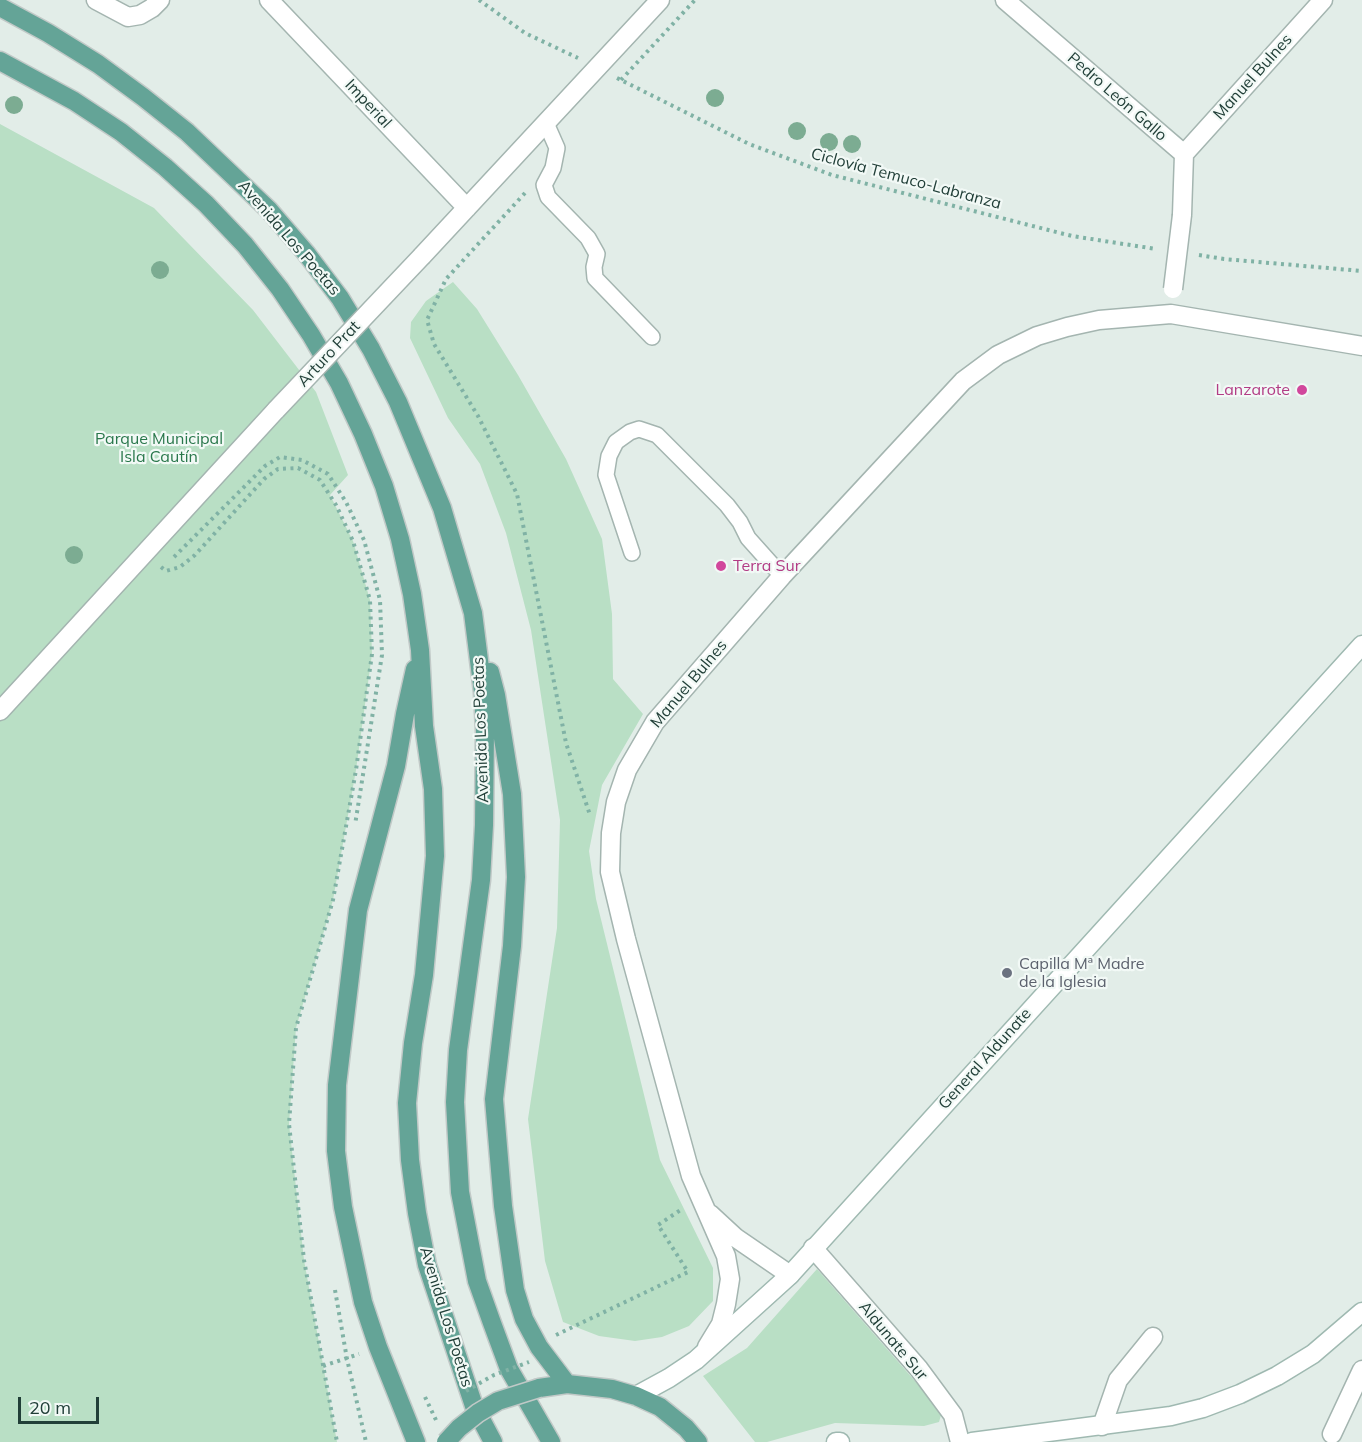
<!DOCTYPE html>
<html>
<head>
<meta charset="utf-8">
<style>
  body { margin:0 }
  #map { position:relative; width:1362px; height:1442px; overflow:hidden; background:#e2ede8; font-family:Mulish,sans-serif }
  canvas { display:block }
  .scale { position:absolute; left:18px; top:1397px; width:81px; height:27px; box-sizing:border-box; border:3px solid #213f38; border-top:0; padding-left:8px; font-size:18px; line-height:21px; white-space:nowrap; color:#213f38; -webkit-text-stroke:4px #f2f9f6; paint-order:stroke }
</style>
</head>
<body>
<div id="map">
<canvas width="1362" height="1442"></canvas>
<div class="scale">20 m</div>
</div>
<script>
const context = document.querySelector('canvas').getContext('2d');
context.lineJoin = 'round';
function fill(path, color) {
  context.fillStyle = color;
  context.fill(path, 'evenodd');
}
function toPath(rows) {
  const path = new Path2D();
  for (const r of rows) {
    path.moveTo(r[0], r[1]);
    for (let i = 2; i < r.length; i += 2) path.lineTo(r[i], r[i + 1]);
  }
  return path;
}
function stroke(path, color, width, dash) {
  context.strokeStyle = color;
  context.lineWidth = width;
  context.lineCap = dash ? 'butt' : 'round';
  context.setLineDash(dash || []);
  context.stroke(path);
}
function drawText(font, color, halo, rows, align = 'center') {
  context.font = font + ' Mulish,sans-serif';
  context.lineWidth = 4.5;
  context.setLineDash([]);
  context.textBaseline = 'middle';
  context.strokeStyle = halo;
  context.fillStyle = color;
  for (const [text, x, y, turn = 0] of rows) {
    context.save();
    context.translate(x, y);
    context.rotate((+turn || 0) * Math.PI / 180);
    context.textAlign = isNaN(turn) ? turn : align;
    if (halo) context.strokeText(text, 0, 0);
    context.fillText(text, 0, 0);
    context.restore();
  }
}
const green = toPath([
  [0,124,154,208,253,310,316,392,348,475,330,495,353,541,370,600,372,654,356,770,333,900,296,1028,289,1124,304,1260,337,1442,0,1442],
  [453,282,477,309,518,375,566,459,602,539,612,614,613,679,643,714,602,785,589,851,596,899,660,1160,713,1268,713,1301,689,1326,662,1337,635,1341,599,1336,563,1322,545,1261,528,1119,557,928,560,820,531,630,506,533,480,464,448,418,410,338,411,322,426,301],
  [817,1269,942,1412,939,1422,924,1426,835,1423,767,1442,755,1442,703,1376,747,1348]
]);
const path = toPath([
  [479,0,525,33,578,58],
  [617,78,749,144,832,175,1072,236,1156,249],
  [621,80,695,0],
  [525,193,446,279,427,320,434,344,478,416,517,494,566,743,590,815],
  [1199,255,1224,259,1362,271],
  [174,557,265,466,280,457,302,460,328,474,346,502,364,540,380,600,382,655,355,825],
  [161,567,166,571,180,567,195,555,264,479,278,469,298,468,320,480,336,505,353,541,370,600,372,654,356,770,333,900,296,1028,289,1124,304,1260,337,1442],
  [335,1290,347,1359,366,1442],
  [556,1335,688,1272,658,1225,682,1209],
  [323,1366,359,1354],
  [425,1397,436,1420]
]);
const service = toPath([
  [546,123,557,148,553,168,544,185,548,197,588,238,597,254,594,267,595,278,652,337],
  [632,553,606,475,609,456,616,442,630,432,639,429,657,435,727,505,740,522,748,538,782,576]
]);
const minor = toPath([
  [96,0,128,17,140,15,152,8,160,0],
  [269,0,467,208],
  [1005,0,1184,154],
  [1184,154,1323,0],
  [1182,215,1184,154],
  [422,256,660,0],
  [0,711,276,410],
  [710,1214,736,1238,790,1275],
  [813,1248,919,1369,953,1415,960,1442],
  [707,1347,721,1324,726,1304,730,1279,726,1256,691,1176,626,939,610,872,611,833,616,802,627,770,655,722,782,576,963,381,998,355,1037,336,1067,327,1099,320,1171,314,1362,346],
  [1102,1426,1118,1380,1153,1337],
  [1332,1434,1362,1370]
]);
const secondary = toPath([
  [636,1396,669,1378,696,1360,790,1275,1362,645],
  [836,1442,840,1442],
  [972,1442,1171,1416,1203,1408,1240,1394,1277,1376,1313,1354,1362,1312]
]);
const primary = toPath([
  [0,7,48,33,98,64,143,97,187,132,269,210,306,253,340,298,371,349,398,402,442,508,473,613,483,692,485,731,484,825,481,880,458,1050,455,1102,460,1192,477,1281,492,1323,509,1369,551,1442],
  [0,61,74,101,121,132,165,167,206,204,245,245,280,289,311,335,339,383,363,434,384,486,400,539,412,594,420,650,424,726,433,789,435,856,424,975,413,1043,407,1103,410,1160,417,1213,427,1265,474,1406,493,1442],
  [415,669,405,714,396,766,358,910,337,1085,336,1151,343,1207,363,1302,378,1347,416,1442],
  [490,672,496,695,512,794,516,877,512,946,494,1099,503,1206,515,1290,524,1319,539,1347,567,1384],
  [539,1388,567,1384,612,1389,636,1396,660,1407,686,1428,698,1442]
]);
const pathBridge = toPath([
  [466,1391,494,1375,529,1362]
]);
const pedestrianBridge = toPath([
  [1173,289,1182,215]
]);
const minorBridge = toPath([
  [276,410,422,256]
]);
const primaryBridge = toPath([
  [446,1442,459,1428,478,1413,498,1401,539,1388]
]);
const trees = [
  [715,98],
  [14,105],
  [797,131],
  [829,142],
  [852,144],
  [160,270],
  [74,555]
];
const markers = [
  [1302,390,6,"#d1479c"],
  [721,566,6,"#d1479c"],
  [1007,973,6,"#6b7280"]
];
const streetNames = [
  ["Manuel Bulnes",1253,77,-48],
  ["Pedro León Gallo",1117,97,41],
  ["Imperial",368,104,47],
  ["Ciclovía Temuco-Labranza",906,179,15],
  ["Avenida Los Poetas",289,238,49],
  ["Arturo Prat",329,354,-47],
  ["Manuel Bulnes",689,684,-50],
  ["Avenida Los Poetas",481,730,-92],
  ["General Aldunate",985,1059,-48],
  ["Avenida Los Poetas",446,1317,73],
  ["Aldunate Sur",893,1341,50]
];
const hotelNames = [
  ["Lanzarote",1290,390],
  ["Terra Sur",733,566,"left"]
];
const parkNames = [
  ["Parque Municipal",159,439],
  ["Isla Cautín",159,457]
];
const worshipNames = [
  ["Capilla Mª Madre",1019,964],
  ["de la Iglesia",1019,982]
];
fill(green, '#b9dfc5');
stroke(service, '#a4b5b0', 18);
stroke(minor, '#a4b5b0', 21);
stroke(secondary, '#9fb9b1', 21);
stroke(primary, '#c1c9c7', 21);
stroke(path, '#80b2a5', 4, [3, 4.5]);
stroke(service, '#fff', 15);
stroke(minor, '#fff', 18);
stroke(secondary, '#fff', 18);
stroke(primary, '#64a497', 18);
stroke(pedestrianBridge, '#a4b5b0', 21, []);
stroke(minorBridge, '#a4b5b0', 21, []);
stroke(primaryBridge, '#c1c9c7', 21, []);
stroke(pathBridge, '#80b2a5', 4, [3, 4.5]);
stroke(pedestrianBridge, '#fff', 18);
stroke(minorBridge, '#fff', 18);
stroke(primaryBridge, '#64a497', 18);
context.fillStyle = '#7cac92';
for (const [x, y] of trees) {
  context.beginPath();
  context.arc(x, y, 9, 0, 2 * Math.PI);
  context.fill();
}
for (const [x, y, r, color] of markers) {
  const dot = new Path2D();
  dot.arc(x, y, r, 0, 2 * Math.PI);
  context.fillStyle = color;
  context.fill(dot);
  stroke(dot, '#f2f9f6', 2);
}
drawText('16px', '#213f38', '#f2f9f6', streetNames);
drawText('16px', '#b23c85', '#f2f9f6', hotelNames, 'right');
drawText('16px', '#29774b', '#f2f9f6', parkNames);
drawText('16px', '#5b616d', '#f2f9f6', worshipNames, 'left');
</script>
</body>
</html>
